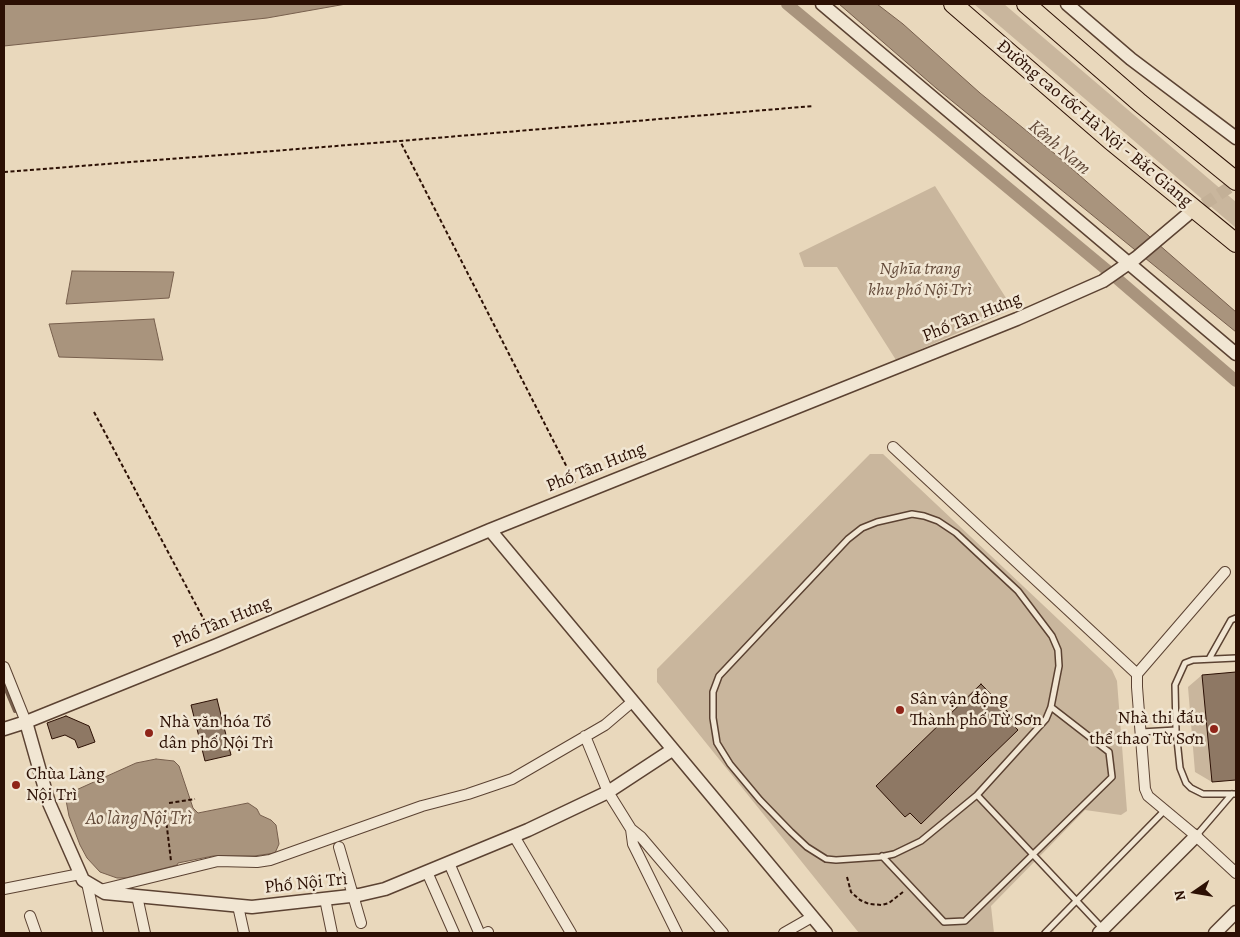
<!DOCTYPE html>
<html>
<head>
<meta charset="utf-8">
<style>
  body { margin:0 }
  #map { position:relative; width:1240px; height:937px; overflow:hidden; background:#e9d8bc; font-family:Alegreya,serif }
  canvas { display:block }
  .frame { position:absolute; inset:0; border:5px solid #2c1004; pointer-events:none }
  .north { position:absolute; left:1170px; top:867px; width:50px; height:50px; -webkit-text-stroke:4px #f1e6d3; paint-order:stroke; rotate:257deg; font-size:14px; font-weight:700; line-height:20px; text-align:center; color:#2c1004 }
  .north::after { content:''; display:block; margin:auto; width:18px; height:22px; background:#2c1004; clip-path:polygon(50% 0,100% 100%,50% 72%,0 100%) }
</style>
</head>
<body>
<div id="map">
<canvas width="1240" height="937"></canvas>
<div class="frame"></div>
<div class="north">N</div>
</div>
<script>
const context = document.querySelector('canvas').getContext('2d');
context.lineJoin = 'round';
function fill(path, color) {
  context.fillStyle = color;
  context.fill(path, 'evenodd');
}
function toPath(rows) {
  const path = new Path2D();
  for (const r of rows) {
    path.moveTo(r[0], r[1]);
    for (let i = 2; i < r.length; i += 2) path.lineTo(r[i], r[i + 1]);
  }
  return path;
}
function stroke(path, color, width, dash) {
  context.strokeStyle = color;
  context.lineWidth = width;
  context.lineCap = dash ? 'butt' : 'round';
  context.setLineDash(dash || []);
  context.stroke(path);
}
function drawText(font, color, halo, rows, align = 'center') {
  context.font = font + ' Alegreya,serif';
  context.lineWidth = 5;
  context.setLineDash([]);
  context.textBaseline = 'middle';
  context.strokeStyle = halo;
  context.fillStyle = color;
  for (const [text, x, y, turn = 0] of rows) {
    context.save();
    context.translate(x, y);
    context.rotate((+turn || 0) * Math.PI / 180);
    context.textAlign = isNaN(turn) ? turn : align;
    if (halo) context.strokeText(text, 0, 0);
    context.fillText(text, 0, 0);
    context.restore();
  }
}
const green = toPath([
  [974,4,1004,4,1236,202,1236,228],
  [935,186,1013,309,896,360,837,267,804,267,799,253],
  [870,454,883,454,1112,670,1117,681,1127,811,1121,815,1085,810,991,906,994,933,859,933,657,682,657,669],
  [1236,672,1236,780,1212,782,1195,772,1188,687,1202,675]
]);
const water = toPath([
  [4,4,346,4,267,18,4,46,4,4],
  [839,4,877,4,903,24,980,93,1055,154,1236,312,1236,332,936,88,839,4],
  [72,271,174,272,169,298,66,304,72,271],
  [154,319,163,360,59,357,49,324,154,319],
  [156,759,174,761,179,766,193,808,198,813,248,803,257,809,260,815,271,820,276,825,279,844,275,853,254,856,213,856,178,863,177,865,126,878,117,878,100,872,87,858,80,845,69,816,65,795,136,763,156,759]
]);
const stream = toPath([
  [4,685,15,711]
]);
const canal = toPath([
  [787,4,1114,276,1236,381]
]);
const building = toPath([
  [1236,672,1236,780,1212,782,1202,675,1236,672],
  [981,684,1013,717,1009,721,1018,730,921,824,910,813,905,817,876,786,981,684],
  [217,699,231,755,205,761,191,705,217,699],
  [66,716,89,726,95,742,78,748,75,740,65,735,52,739,47,723,66,716]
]);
const tertiaryTunnel = toPath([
  [1189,214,1236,183]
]);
const path = toPath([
  [4,172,400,141],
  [94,412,212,635],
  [575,483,400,141,813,106],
  [169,803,195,799],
  [165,811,171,861],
  [847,877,851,892,860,900,869,904,882,905,889,903,903,892]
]);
const service = toPath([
  [912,514,924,516,938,521,956,533,1018,591,1052,636,1058,650,1059,666,1051,707,1046,719,977,795,921,841,894,854,880,857,836,860,826,859,807,847,791,832,760,800,730,764,717,743,713,718,713,692,719,676,848,539,862,528,877,522,912,514],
  [1236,658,1193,660,1185,663,1175,685,1176,730,1180,768,1186,783,1191,788,1203,794,1236,794],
  [1209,659,1231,620,1236,618],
  [1141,732,1176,730],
  [977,795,1103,929],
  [1196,836,1232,794],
  [882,856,944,922,965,921,1112,777,1109,752,1051,707],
  [1045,933,1165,810]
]);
const minor = toPath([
  [893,447,1137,674],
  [1225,572,1137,674,1137,687,1145,789,1148,796,1196,836,1236,873],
  [4,667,26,722],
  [585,736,608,792,631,829,633,844,637,852,677,933],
  [631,829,641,837,723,933],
  [514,836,571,933],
  [339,847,361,923],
  [449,863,478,930],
  [427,872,454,933],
  [87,883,98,933],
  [4,889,80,874],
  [100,890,218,861,257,862,270,860,422,806,468,794,512,779,605,725,632,702],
  [137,896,145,933],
  [325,899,332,933],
  [238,906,244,933],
  [30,916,36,933],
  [486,933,488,932],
  [784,933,812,917]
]);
const tertiary = toPath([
  [822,4,1236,354],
  [1067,4,1131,59,1236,138],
  [490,530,826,933],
  [26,722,49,803,83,880,105,893,252,907,359,895,385,889,528,830,608,792,672,750],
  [4,729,26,722,217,645,490,530,1017,319,1103,281,1136,258,1187,215],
  [1099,933,1196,836],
  [1215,933,1236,912]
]);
const motorway = toPath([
  [953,4,1110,140,1236,243],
  [1026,4,1140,103,1236,181]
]);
const markers = [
  [900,710,5,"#8f2418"],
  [1214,729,5,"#8f2418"],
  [149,733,5,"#8f2418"],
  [16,785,5,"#8f2418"]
];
const streetNames = [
  ["Đường cao tốc Hà Nội - Bắc Giang",1094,124,40],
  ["Phố Tân Hưng",972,318,-22],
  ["Phố Tân Hưng",596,468,-22],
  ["Phố Tân Hưng",222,623,-23],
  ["Phố Nội Trì",306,884,-6]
];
const parkNames = [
  ["Nghĩa trang",920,270],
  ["khu phố Nội Trì",920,291]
];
const poiNames = [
  ["Sân vận động",910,700],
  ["Thành phố Từ Sơn",910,721],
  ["Nhà thi đấu",1204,719,"right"],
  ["thể thao Từ Sơn",1204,740,"right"],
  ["Nhà văn hóa Tổ",159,723],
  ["dân phố Nội Trì",159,744],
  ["Chùa Làng",26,775],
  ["Nội Trì",26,796]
];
const waterNames = [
  ["Kênh Nam",1059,148,40],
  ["Ao làng Nội Trì",139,819]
];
fill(green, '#c9b69d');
fill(water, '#a9947d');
stroke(water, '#775f4d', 1);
stroke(stream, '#775f4d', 4);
stroke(canal, '#a9947d', 12);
fill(building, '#8e7864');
stroke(building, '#2c1004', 1);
stroke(tertiaryTunnel, '#c3b097', 12, [12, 6]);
stroke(service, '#5b4232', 8);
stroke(minor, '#5b4232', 12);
stroke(tertiary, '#5b4232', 15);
stroke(motorway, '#2c1004', 20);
stroke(path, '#2c1004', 2, [4, 2.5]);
stroke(service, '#f1e6d3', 5);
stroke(minor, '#f1e6d3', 10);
stroke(tertiary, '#f1e6d3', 12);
stroke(motorway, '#e9d8bc', 18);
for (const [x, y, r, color] of markers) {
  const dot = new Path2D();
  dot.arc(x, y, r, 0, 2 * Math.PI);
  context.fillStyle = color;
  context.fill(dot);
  stroke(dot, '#f1e6d3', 2);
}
drawText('18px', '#2c1004', '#f1e6d3', streetNames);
drawText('italic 18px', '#634a3a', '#f1e6d3', parkNames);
drawText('18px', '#2c1004', '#f1e6d3', poiNames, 'left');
drawText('italic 19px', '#644b3a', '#f1e6d3', waterNames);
</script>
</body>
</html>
